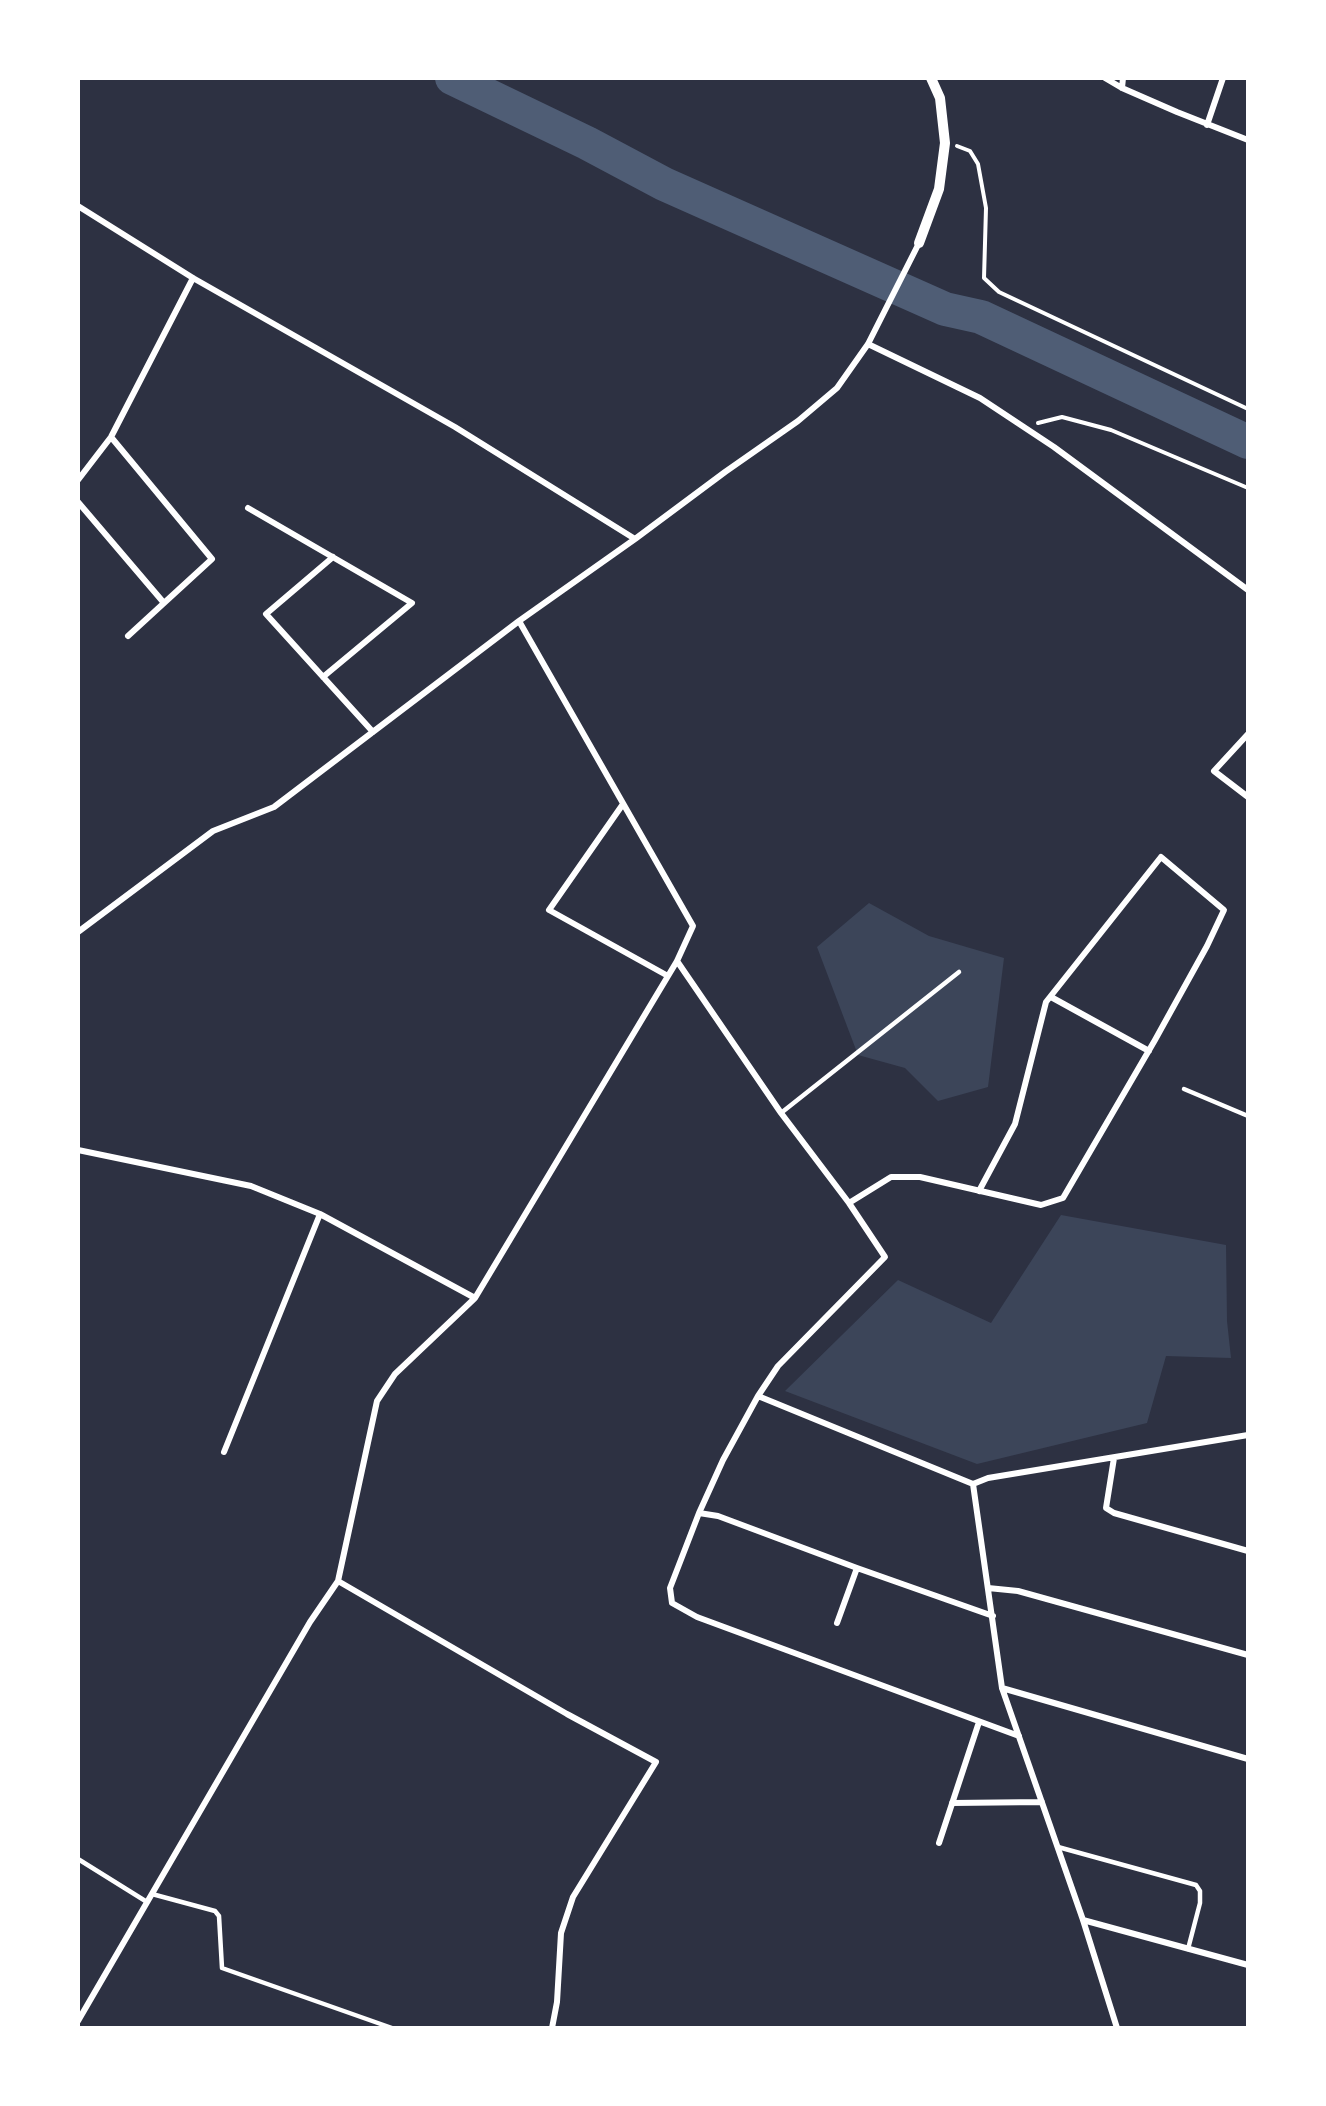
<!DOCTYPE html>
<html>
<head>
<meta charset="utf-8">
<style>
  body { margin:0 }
  #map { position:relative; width:1326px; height:2106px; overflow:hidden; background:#2d3142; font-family:Literata,serif }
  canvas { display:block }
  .frame { position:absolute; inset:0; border:80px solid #fff; pointer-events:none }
</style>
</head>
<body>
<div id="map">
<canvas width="1326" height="2106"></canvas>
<div class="frame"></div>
</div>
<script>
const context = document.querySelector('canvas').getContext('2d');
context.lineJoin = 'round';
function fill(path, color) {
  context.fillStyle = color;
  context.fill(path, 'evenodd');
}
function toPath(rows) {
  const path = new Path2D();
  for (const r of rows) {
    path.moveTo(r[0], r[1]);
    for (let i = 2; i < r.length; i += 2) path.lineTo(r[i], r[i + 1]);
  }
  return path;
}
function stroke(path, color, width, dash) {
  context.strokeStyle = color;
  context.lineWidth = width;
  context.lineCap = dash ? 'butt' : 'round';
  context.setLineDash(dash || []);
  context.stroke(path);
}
const green = toPath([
  [869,903,929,936,1004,958,988,1087,938,1101,905,1068,858,1055,817,947],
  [1061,1215,1226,1245,1227,1321,1231,1358,1166,1356,1147,1423,977,1464,785,1391,898,1280,991,1323]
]);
const river = toPath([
  [452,78,587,143,664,184,945,309,981,317,1248,442]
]);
const path = toPath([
  [957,146,970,151,978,164,986,208,984,278,999,292,1248,409],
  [1038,423,1062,417,1111,430,1248,488]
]);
const service = toPath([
  [1184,1089,1248,1116],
  [781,1113,959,972],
  [1058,1847,1196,1885,1200,1891,1200,1903,1188,1949],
  [78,1859,147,1902],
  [152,1894,215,1911,219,1916,222,1968,392,2028]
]);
const minor = toPath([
  [1105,78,1122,88,1177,112,1248,140],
  [1122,88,1123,78],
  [1207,125,1223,78],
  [78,206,193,278,455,427,635,539],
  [868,344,980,398,1054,447,1248,590],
  [111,437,212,559,128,636],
  [78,480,111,437,193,278],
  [78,502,164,603],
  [248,508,412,603,323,677],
  [333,557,266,614,373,732],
  [1248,734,1214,771,1248,797],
  [623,804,549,910,668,976],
  [78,932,213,831,274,807,519,621,635,539,725,472,798,421,837,388,868,344,919,243],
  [677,961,781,1113,849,1203,885,1257,778,1366,758,1396,973,1484,988,1478,1248,1435],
  [1051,997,1149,1051],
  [78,1150,251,1186,320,1214,475,1298],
  [849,1203,891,1177,920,1177,1041,1205,1063,1198,1155,1040,1207,946,1224,910,1161,857,1046,1002,1015,1124,979,1191],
  [758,1396,723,1460,699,1513,670,1588,672,1603,697,1617,1019,1736],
  [224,1452,320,1214],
  [1114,1458,1106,1508,1114,1513,1248,1551],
  [973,1484,1002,1688,1083,1920,1117,2028],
  [699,1513,718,1516,857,1568,993,1616],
  [338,1581,567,1714,656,1762,573,1897,561,1933,557,2002,552,2028],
  [988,1588,1018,1591,1248,1655],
  [837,1623,857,1568],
  [1002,1688,1248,1759],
  [952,1803,1042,1802],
  [939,1843,979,1722],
  [1083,1920,1248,1965],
  [78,2021,310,1622,338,1581,377,1401,395,1374,475,1298,677,961,693,926,519,621]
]);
const tertiary = toPath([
  [919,243,939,189,945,143,940,98,931,78]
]);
fill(green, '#3c4559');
stroke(river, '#4f5d75', 34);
stroke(path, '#fff', 4);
stroke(service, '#fff', 4.5);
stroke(minor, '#fff', 6);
stroke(tertiary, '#fff', 10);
</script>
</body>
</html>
